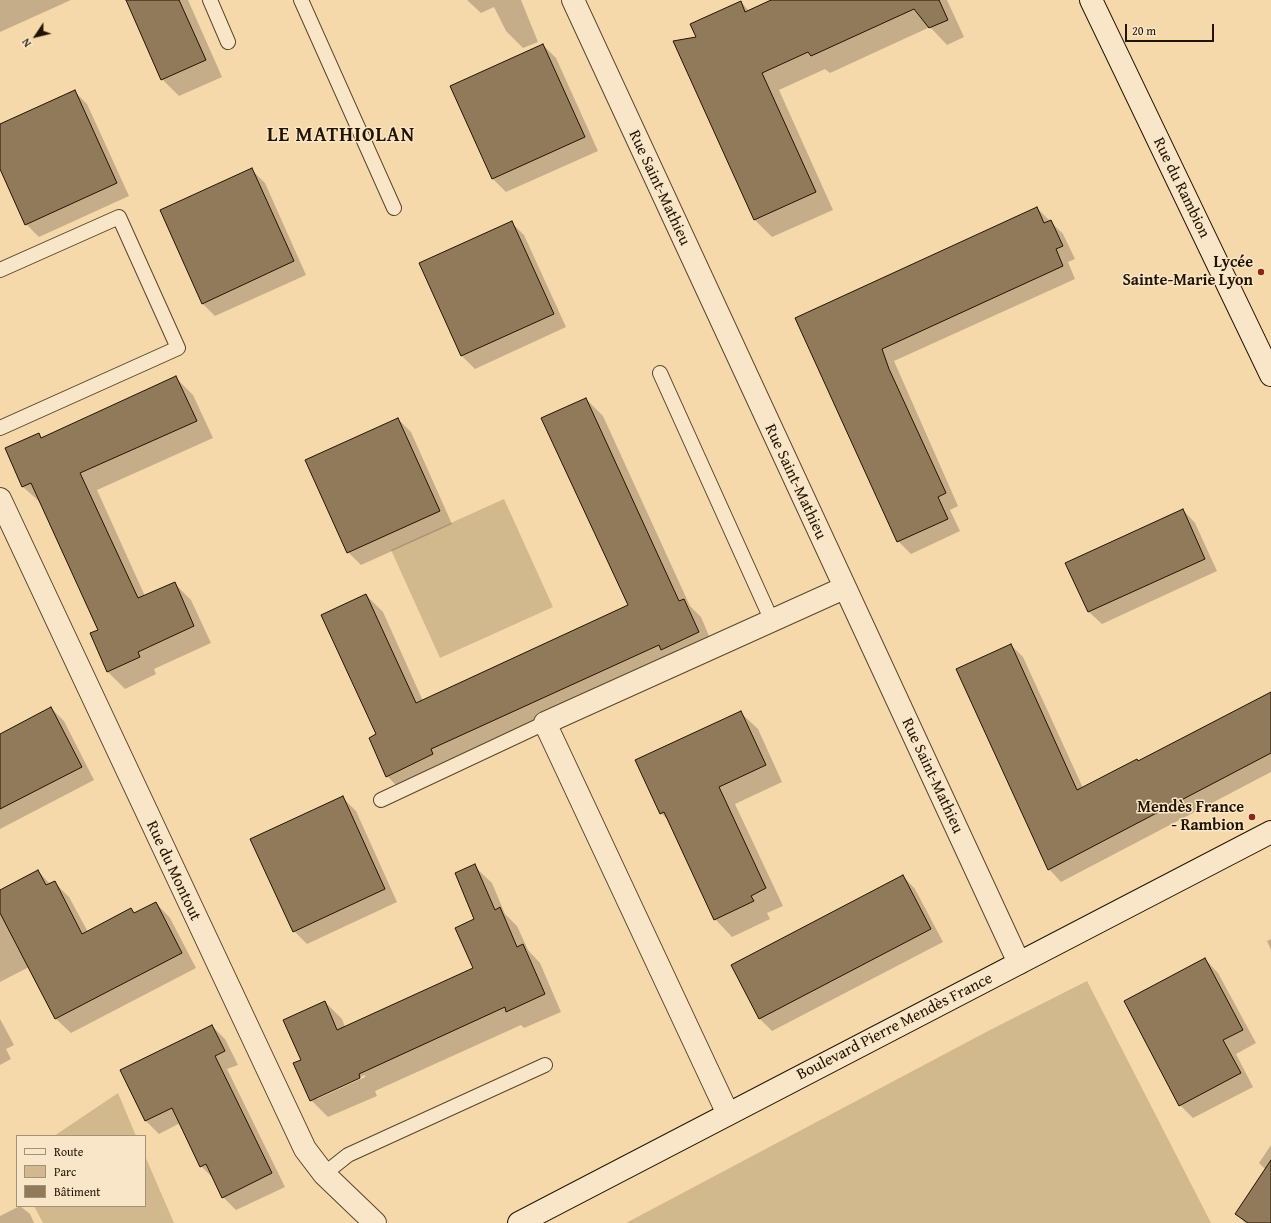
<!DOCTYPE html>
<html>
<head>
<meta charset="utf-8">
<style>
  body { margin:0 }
  #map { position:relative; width:1271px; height:1223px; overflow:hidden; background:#f6d9aa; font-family:"Gentium Book Plus",serif }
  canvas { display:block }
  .legend { position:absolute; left:16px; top:1135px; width:130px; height:72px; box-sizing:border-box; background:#f9e6c8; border:1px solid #a39278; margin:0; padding:5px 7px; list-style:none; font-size:12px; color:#231401 }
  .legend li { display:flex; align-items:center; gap:8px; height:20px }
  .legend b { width:20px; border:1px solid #a39278 }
  .north { position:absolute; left:16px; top:16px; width:40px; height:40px; -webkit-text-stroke:3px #f9e6c8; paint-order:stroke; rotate:235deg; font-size:11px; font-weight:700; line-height:16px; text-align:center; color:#231401 }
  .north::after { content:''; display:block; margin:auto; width:14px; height:18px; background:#231401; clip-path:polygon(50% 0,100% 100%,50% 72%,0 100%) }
  .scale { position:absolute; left:1125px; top:24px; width:89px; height:18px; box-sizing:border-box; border:2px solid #231401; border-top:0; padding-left:5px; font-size:12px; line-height:14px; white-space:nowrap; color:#231401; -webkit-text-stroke:3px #f9e6c8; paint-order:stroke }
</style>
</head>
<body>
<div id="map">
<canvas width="1271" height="1223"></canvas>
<ul class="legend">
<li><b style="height:5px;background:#f9e6c8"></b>Route</li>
<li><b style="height:11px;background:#d2b88d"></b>Parc</li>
<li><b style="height:11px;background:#917a59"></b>Bâtiment</li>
</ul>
<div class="north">N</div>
<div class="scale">20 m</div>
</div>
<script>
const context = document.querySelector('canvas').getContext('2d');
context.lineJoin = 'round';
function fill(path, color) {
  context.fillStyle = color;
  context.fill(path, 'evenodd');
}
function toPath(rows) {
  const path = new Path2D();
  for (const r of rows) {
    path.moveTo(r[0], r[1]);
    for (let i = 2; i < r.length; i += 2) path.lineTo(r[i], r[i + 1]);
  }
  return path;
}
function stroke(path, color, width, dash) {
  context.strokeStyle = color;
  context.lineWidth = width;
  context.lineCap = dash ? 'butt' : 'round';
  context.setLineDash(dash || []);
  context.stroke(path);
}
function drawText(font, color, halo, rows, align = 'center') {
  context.font = font + ' "Gentium Book Plus",serif';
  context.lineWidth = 3;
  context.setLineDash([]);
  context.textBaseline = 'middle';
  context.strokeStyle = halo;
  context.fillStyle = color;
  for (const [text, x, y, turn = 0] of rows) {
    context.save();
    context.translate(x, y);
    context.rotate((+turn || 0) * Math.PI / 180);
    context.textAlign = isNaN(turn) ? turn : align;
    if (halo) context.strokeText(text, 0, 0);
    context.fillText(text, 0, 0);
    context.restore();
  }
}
const green = toPath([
  [504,499,553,607,440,658,391,550],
  [1087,981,1211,1223,626,1223,990,1030],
  [118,1093,136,1136,54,1136],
  [145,1156,174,1223,43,1223,34,1206,145,1206]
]);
const shadow = toPath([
  [0,0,71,0,0,32],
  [127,0,188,0,222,77,179,96,162,79],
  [467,0,521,0,538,42,523,48,506,31,494,7,481,13],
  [773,0,947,0,964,37,947,45,930,27,830,73,825,69,779,90,833,210,772,237,755,220,674,42,698,38,741,2,749,11],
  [543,45,556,58,598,151,506,192,493,179,452,87],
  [74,91,87,104,129,196,39,237,26,224,0,167,0,125],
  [252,170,265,183,306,275,215,316,202,303],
  [1037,208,1063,234,1075,259,1068,262,1075,279,894,361,958,506,950,510,960,531,911,554,898,541,796,318],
  [511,222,524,235,566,327,475,369,462,356,420,264],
  [176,378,193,395,213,438,97,490,145,596,174,583,191,600,211,643,154,669,156,674,125,689,108,672,91,634,99,630,41,503,23,487,7,449,38,434,42,438],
  [586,399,603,416,690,606,701,617,715,650,404,793,387,776,377,735,366,595,383,612,423,701,629,606],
  [398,419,411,432,452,524,361,565,348,552],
  [1183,510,1195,523,1217,571,1102,624,1089,612,1067,563],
  [1011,645,1023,657,1083,788,1271,697,1271,772,1061,882,1049,869],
  [51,708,64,721,94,780,0,829,0,735],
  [740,712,758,729,782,782,735,804,783,906,767,913,770,919,732,937,715,919,670,822,661,813],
  [343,798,356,811,397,902,307,944,294,931],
  [474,866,492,883,505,914,517,926,528,950,540,963,561,1012,524,1028,521,1025,375,1091,377,1096,328,1117,311,1100,302,1060,325,1002,342,1019,345,1027,474,968],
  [365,1075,365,1077,317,1099,317,1097],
  [38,871,50,884,54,882,69,897,88,932,135,914,156,903,170,918,196,968,71,1033,56,1019,29,967,0,982,0,891],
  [903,876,915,889,943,942,772,1031,759,1018],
  [1271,939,1271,950,1267,941],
  [1205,959,1218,973,1256,1043,1236,1054,1253,1087,1193,1118,1180,1105],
  [0,1019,14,1045,6,1049,11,1059,0,1065],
  [212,1026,225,1039,238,1065,227,1069,285,1187,236,1210,223,1197,214,1179,201,1166,180,1123,159,1134,146,1121,121,1070],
  [1271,1145,1271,1223,1245,1223,1237,1214,1266,1170,1259,1163],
  [20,1206,30,1214,34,1223,0,1223,0,1216]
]);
const building = toPath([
  [126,0,179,0,206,60,161,80,126,0],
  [771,0,939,0,948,20,929,28,914,9,811,56,808,52,762,73,816,192,754,220,673,41,696,37,690,24,741,1,745,12,771,0],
  [543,44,585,137,492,179,450,86,543,44],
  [75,90,117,183,25,225,0,169,0,124,75,90],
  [252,168,294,261,202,304,160,210,252,168],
  [1037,207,1044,223,1051,220,1063,246,1056,249,1063,266,882,349,889,369,946,493,938,497,948,519,897,542,795,318,1037,207],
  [512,221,554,314,461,356,419,263,512,221],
  [176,376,197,421,80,473,138,598,175,582,194,626,138,652,140,657,107,672,90,633,98,630,31,483,22,487,5,448,39,433,41,438,176,376],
  [586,398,679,601,684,599,699,632,661,650,659,645,431,749,433,754,386,777,369,738,376,734,321,615,366,594,416,703,628,605,541,418,586,398],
  [398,418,440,511,347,553,305,460,398,418],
  [1183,509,1205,559,1088,612,1065,563,1183,509],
  [1011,644,1077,790,1137,759,1138,761,1271,692,1271,753,1048,870,956,669,1011,644],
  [51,707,82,767,0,809,0,734,51,707],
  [741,711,766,765,719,787,766,888,751,896,754,901,714,920,664,812,660,814,635,760,741,711],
  [343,796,385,889,293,932,250,839,343,796],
  [475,864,495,910,500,907,517,947,523,944,545,994,506,1012,505,1007,359,1074,360,1078,310,1101,293,1063,301,1060,283,1020,325,1001,337,1030,473,968,455,928,474,919,455,873,475,864],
  [38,870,46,885,55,881,82,934,131,908,134,913,156,902,182,953,55,1019,0,913,0,890,38,870],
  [903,875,931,929,759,1019,731,965,903,875],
  [1205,958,1243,1030,1223,1040,1241,1073,1179,1106,1124,1001,1205,958],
  [212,1025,225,1051,215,1056,272,1173,222,1198,206,1164,200,1167,172,1108,145,1121,120,1070,212,1025],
  [1271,1160,1271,1223,1248,1223,1235,1214,1271,1160]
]);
const lane = toPath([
  [210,0,228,42],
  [301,0,394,208],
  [0,270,119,217,178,348,0,428],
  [660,373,772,621],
  [381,800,545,723],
  [324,1174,348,1155,545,1065]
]);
const street = toPath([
  [573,0,1019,963],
  [0,499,305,1149,324,1174,375,1223],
  [728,1114,545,723,844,588]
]);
const secondary = toPath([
  [1091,0,1271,375],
  [519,1223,1271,832]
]);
const markers = [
  [1261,272,4,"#8f2418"],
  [1252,817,4,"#8f2418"]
];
const streetNames = [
  ["Rue Saint-Mathieu",659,188,65],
  ["Rue du Rambion",1181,188,64],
  ["Rue Saint-Mathieu",795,482,65],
  ["Rue Saint-Mathieu",932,776,65],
  ["Rue du Montout",173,871,65],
  ["Boulevard Pierre Mendès France",895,1027,-27]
];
const poiNames = [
  ["Lycée",1253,263],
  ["Sainte-Marie Lyon",1253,281],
  ["Mendès France",1244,808],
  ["- Rambion",1244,826]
];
const districtNames = [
  ["LE MATHIOLAN",341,136]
];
fill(green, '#d2b88d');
fill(shadow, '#0003');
fill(building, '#917a59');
stroke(building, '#231401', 1);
stroke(lane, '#58452b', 16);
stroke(street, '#58452b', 24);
stroke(secondary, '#231401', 24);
stroke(lane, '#f9e6c8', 14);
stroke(street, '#f9e6c8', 22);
stroke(secondary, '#f9e6c8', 22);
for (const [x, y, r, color] of markers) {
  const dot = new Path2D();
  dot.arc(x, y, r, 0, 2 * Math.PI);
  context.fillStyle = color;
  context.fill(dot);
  stroke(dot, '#f9e6c8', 1.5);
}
drawText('16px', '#231401', '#f9e6c8', streetNames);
drawText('bold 16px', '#231401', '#f9e6c8', poiNames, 'right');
context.letterSpacing = '1px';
drawText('bold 20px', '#231401', '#f9e6c8', districtNames);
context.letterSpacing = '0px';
</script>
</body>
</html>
